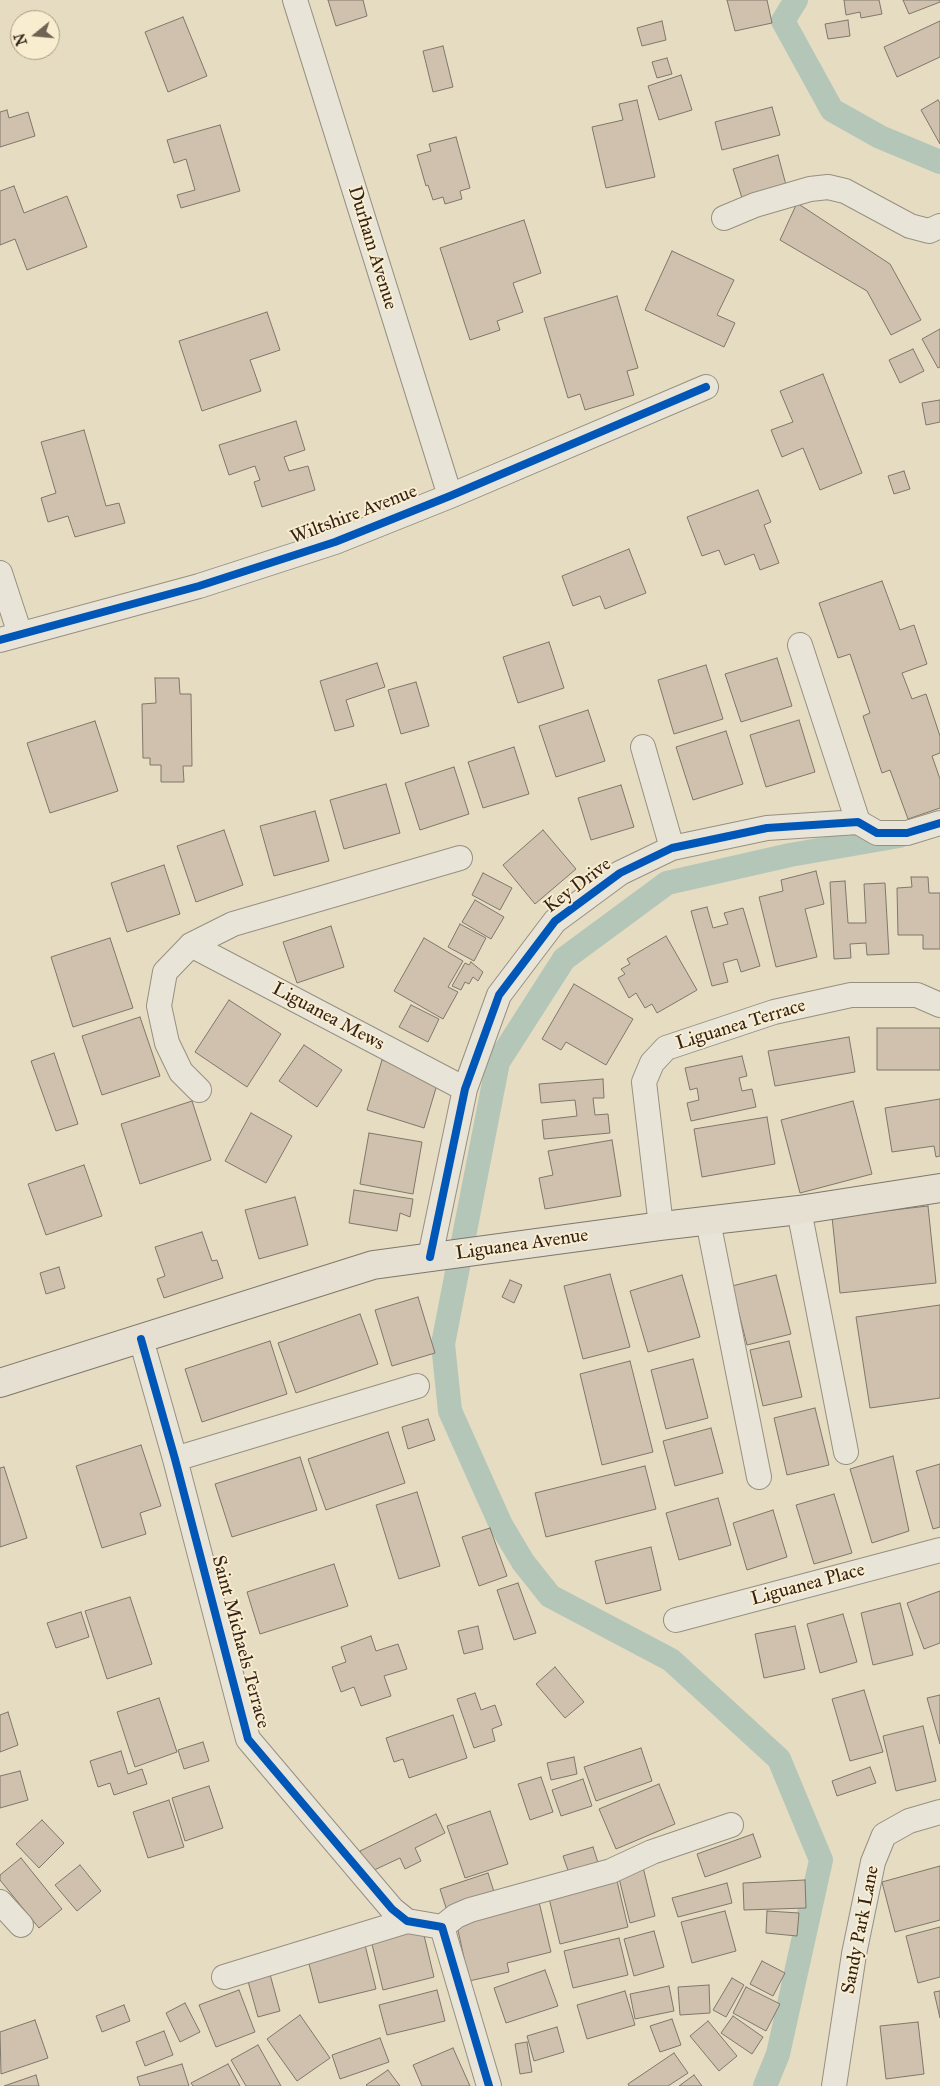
<!DOCTYPE html>
<html>
<head>
<meta charset="utf-8">
<style>
  body { margin:0 }
  #map { position:relative; width:940px; height:2086px; overflow:hidden; background:#e5dcc2; font-family:"IM FELL Great Primer",serif }
  canvas { display:block }
  .north { position:absolute; left:10px; top:10px; width:50px; height:50px; box-sizing:border-box; background:#f8edce; border:1px solid #a99b86; border-radius:50%; rotate:253deg; font-size:14px; font-weight:700; line-height:20px; text-align:center; color:#33211a }
  .north::after { content:''; display:block; margin:auto; width:18px; height:22px; background:#716255; clip-path:polygon(50% 0,100% 100%,50% 72%,0 100%) }
</style>
</head>
<body>
<div id="map">
<canvas width="940" height="2086"></canvas>
<div class="north">N</div>
</div>
<script>
const context = document.querySelector('canvas').getContext('2d');
context.lineJoin = 'round';
function toPath(rows) {
  const path = new Path2D();
  for (const r of rows) {
    path.moveTo(r[0], r[1]);
    for (let i = 2; i < r.length; i += 2) path.lineTo(r[i], r[i + 1]);
  }
  return path;
}
function stroke(path, color, width, dash) {
  context.strokeStyle = color;
  context.lineWidth = width;
  context.lineCap = dash ? 'butt' : 'round';
  context.setLineDash(dash || []);
  context.stroke(path);
}
function fill(path, color) {
  context.fillStyle = color;
  context.fill(path, 'evenodd');
}
function drawText(font, color, halo, rows, align = 'center') {
  context.font = font + ' "IM FELL Great Primer",serif';
  context.lineWidth = 4;
  context.setLineDash([]);
  context.textBaseline = 'middle';
  context.strokeStyle = halo;
  context.fillStyle = color;
  for (const [text, x, y, turn = 0] of rows) {
    context.save();
    context.translate(x, y);
    context.rotate((+turn || 0) * Math.PI / 180);
    context.textAlign = isNaN(turn) ? turn : align;
    if (halo) context.strokeText(text, 0, 0);
    context.fillText(text, 0, 0);
    context.restore();
  }
}
const canal = toPath([
  [796,0,783,21,832,110,880,137,940,162],
  [765,2086,778,2054,821,1860,779,1759,671,1660,550,1596,523,1562,501,1525,450,1411,443,1344,498,1062,564,959,667,883,790,855,899,836]
]);
const building = toPath([
  [328,0,363,0,367,16,336,26,328,0],
  [727,0,767,0,772,23,735,31,727,0],
  [844,0,879,0,882,14,861,18,860,12,846,15,844,0],
  [903,0,940,0,940,2,909,14,903,0],
  [183,17,207,76,168,92,145,32,183,17],
  [848,20,850,36,828,39,825,24,848,20],
  [662,21,666,40,642,46,637,28,662,21],
  [940,21,940,57,897,77,884,47,940,21],
  [443,46,453,87,433,92,423,51,443,46],
  [667,58,672,74,657,78,652,62,667,58],
  [681,75,692,110,659,120,648,86,681,75],
  [637,100,655,177,606,188,592,127,623,120,619,104,637,100],
  [938,100,940,103,940,144,921,110,938,100],
  [772,107,780,135,722,150,715,122,772,107],
  [7,110,9,118,28,112,35,136,0,147,0,112,7,110],
  [220,125,240,191,181,208,177,195,195,190,186,159,174,163,167,140,220,125],
  [456,137,470,188,460,191,462,199,445,204,443,197,433,200,428,185,426,186,417,155,431,151,429,144,456,137],
  [778,155,786,185,742,198,733,169,778,155],
  [14,186,24,213,67,196,87,247,27,270,15,239,0,245,0,191,14,186],
  [797,203,890,264,921,320,891,335,867,291,780,240,797,203],
  [524,220,541,273,513,283,523,312,497,321,500,330,470,340,440,248,524,220],
  [672,251,734,280,717,315,735,323,724,347,645,310,672,251],
  [617,296,638,368,627,371,634,395,585,410,580,394,568,398,544,318,617,296],
  [267,312,280,350,250,360,261,391,202,411,179,341,267,312],
  [940,329,940,367,938,368,922,339,940,329],
  [913,349,924,371,900,383,889,360,913,349],
  [823,374,862,473,820,490,803,448,782,457,771,430,793,422,780,391,823,374],
  [940,400,940,422,926,425,922,403,940,400],
  [296,421,305,450,284,457,289,471,308,466,315,490,262,507,254,482,260,480,255,466,229,475,219,445,296,421],
  [84,430,106,506,119,503,125,523,75,537,68,516,48,522,41,498,56,493,41,442,84,430],
  [904,471,910,489,894,494,888,476,904,471],
  [758,490,771,522,764,525,779,563,760,570,754,554,725,565,719,550,702,556,687,517,758,490],
  [629,549,646,593,605,609,600,596,573,606,562,576,629,549],
  [882,581,900,630,914,625,927,664,902,673,912,699,926,694,940,736,940,753,932,756,940,779,940,808,908,819,890,770,882,773,863,716,870,713,850,654,838,658,819,603,882,581],
  [549,642,564,688,518,703,503,657,549,642],
  [777,658,792,706,741,722,725,674,777,658],
  [377,663,385,687,346,700,354,726,335,731,320,681,377,663],
  [706,665,723,719,674,734,658,680,706,665],
  [155,678,179,678,180,694,191,694,192,766,183,766,184,782,161,782,161,765,150,765,150,758,143,758,142,704,156,703,155,678],
  [416,682,429,726,401,734,388,690,416,682],
  [588,710,605,761,556,777,539,726,588,710],
  [799,720,815,772,766,787,750,735,799,720],
  [95,721,118,791,50,813,27,743,95,721],
  [726,731,743,784,693,800,676,747,726,731],
  [514,747,529,794,483,808,468,762,514,747],
  [454,767,469,814,420,830,405,783,454,767],
  [386,784,400,833,344,849,330,800,386,784],
  [621,785,634,827,591,840,578,798,621,785],
  [315,811,329,861,274,876,260,826,315,811],
  [224,830,243,885,196,902,177,846,224,830],
  [543,830,576,869,535,904,503,865,543,830],
  [164,865,180,914,127,932,111,883,164,865],
  [816,871,824,904,805,909,817,957,776,967,759,897,783,891,781,880,816,871],
  [483,873,512,888,500,910,472,895,483,873],
  [911,877,928,877,929,893,940,893,940,949,923,949,923,935,898,935,897,888,912,887,911,877],
  [845,881,848,923,866,923,864,884,885,883,889,954,867,955,866,943,850,944,851,958,834,959,830,882,845,881],
  [475,900,504,917,491,939,462,922,475,900],
  [707,907,713,928,728,924,724,913,743,908,760,966,741,972,737,959,723,963,728,982,712,986,691,911,707,907],
  [460,924,486,938,474,961,448,947,460,924],
  [331,926,344,967,297,983,283,942,331,926],
  [666,936,697,990,657,1013,652,1004,645,1008,636,993,629,998,618,978,625,974,621,969,630,964,627,959,666,936],
  [110,938,133,1008,73,1027,51,957,110,938],
  [424,938,463,961,448,987,458,992,443,1019,394,991,424,938],
  [471,962,483,972,478,981,473,977,469,984,465,982,461,990,452,986,465,963,469,965,471,962],
  [574,984,633,1019,606,1065,566,1042,561,1050,542,1039,574,984],
  [229,1000,281,1034,247,1087,195,1052,229,1000],
  [411,1005,439,1019,428,1042,399,1027,411,1005],
  [140,1017,160,1076,102,1095,82,1036,140,1017],
  [877,1028,940,1028,940,1070,877,1070,877,1028],
  [849,1037,855,1072,775,1086,768,1051,849,1037],
  [304,1045,342,1070,317,1107,279,1081,304,1045],
  [54,1053,78,1124,56,1131,31,1061,54,1053],
  [742,1056,747,1076,739,1078,742,1091,752,1089,756,1107,691,1121,687,1103,699,1100,697,1088,690,1090,685,1068,742,1056],
  [382,1060,439,1078,424,1128,367,1110,382,1060],
  [603,1079,604,1098,593,1098,595,1115,608,1114,610,1133,544,1139,542,1120,577,1116,575,1100,541,1103,539,1084,603,1079],
  [940,1099,940,1156,936,1157,934,1146,892,1152,885,1108,940,1099],
  [192,1101,211,1160,140,1184,121,1124,192,1101],
  [853,1101,872,1174,800,1193,781,1120,853,1101],
  [251,1113,292,1136,266,1183,225,1161,251,1113],
  [767,1117,775,1164,702,1177,694,1129,767,1117],
  [369,1133,422,1142,413,1194,360,1184,369,1133],
  [612,1140,621,1196,545,1209,539,1178,553,1175,548,1151,612,1140],
  [84,1165,102,1216,46,1235,28,1184,84,1165],
  [354,1190,413,1199,410,1217,400,1213,397,1231,349,1223,354,1190],
  [295,1197,308,1245,259,1259,245,1210,295,1197],
  [928,1206,936,1283,840,1293,832,1217,928,1206],
  [202,1232,212,1261,217,1260,223,1278,164,1298,157,1279,165,1276,155,1247,202,1232],
  [59,1267,65,1288,46,1294,40,1273,59,1267],
  [610,1274,630,1347,583,1359,564,1286,610,1274],
  [682,1275,700,1337,648,1352,630,1291,682,1275],
  [776,1275,791,1334,747,1345,732,1286,776,1275],
  [510,1280,522,1285,514,1303,502,1297,510,1280],
  [418,1297,435,1353,392,1366,375,1310,418,1297],
  [940,1305,940,1398,870,1408,856,1317,940,1305],
  [360,1314,378,1364,296,1393,278,1343,360,1314],
  [270,1341,287,1394,202,1422,185,1369,270,1341],
  [789,1341,802,1397,763,1406,750,1350,789,1341],
  [693,1359,708,1418,666,1429,651,1370,693,1359],
  [630,1361,653,1452,602,1465,580,1374,630,1361],
  [815,1408,829,1465,787,1475,774,1418,815,1408],
  [428,1419,435,1440,408,1449,402,1427,428,1419],
  [711,1428,723,1473,675,1486,663,1441,711,1428],
  [388,1432,405,1483,326,1510,308,1459,388,1432],
  [141,1445,161,1506,140,1513,146,1534,102,1548,76,1466,141,1445],
  [893,1456,909,1531,872,1543,850,1469,893,1456],
  [300,1457,317,1510,232,1537,215,1484,300,1457],
  [940,1464,940,1527,933,1529,916,1471,940,1464],
  [645,1466,656,1509,546,1537,535,1493,645,1466],
  [4,1467,27,1538,0,1547,0,1468,4,1467],
  [417,1492,440,1566,399,1579,376,1505,417,1492],
  [834,1494,852,1553,814,1564,796,1505,834,1494],
  [718,1498,731,1545,679,1560,666,1513,718,1498],
  [773,1510,787,1557,747,1570,733,1523,773,1510],
  [490,1528,507,1576,479,1586,462,1537,490,1528],
  [651,1547,661,1590,606,1604,595,1561,651,1547],
  [334,1564,348,1606,260,1634,247,1592,334,1564],
  [518,1583,536,1633,514,1640,497,1590,518,1583],
  [940,1591,940,1643,924,1649,907,1603,940,1591],
  [130,1597,152,1664,107,1679,85,1611,130,1597],
  [900,1603,913,1655,873,1665,861,1613,900,1603],
  [81,1612,89,1637,56,1648,47,1623,81,1612],
  [843,1614,857,1662,820,1673,807,1624,843,1614],
  [478,1626,483,1649,464,1654,458,1631,478,1626],
  [795,1626,805,1669,764,1678,755,1634,795,1626],
  [371,1636,376,1651,398,1644,407,1669,384,1676,391,1696,361,1706,354,1687,341,1692,332,1667,346,1662,341,1647,371,1636],
  [555,1667,584,1702,565,1718,536,1684,555,1667],
  [864,1690,883,1752,850,1761,832,1699,864,1690],
  [475,1693,481,1710,495,1705,502,1725,492,1729,495,1741,474,1748,457,1699,475,1693],
  [940,1695,940,1744,927,1698,940,1695],
  [159,1698,177,1752,135,1767,117,1712,159,1698],
  [8,1712,18,1745,0,1752,0,1715,8,1712],
  [453,1715,467,1758,409,1778,403,1759,394,1762,386,1738,453,1715],
  [923,1726,936,1781,896,1791,883,1736,923,1726],
  [203,1742,209,1761,184,1769,178,1750,203,1742],
  [641,1748,652,1781,596,1801,584,1767,641,1748],
  [121,1751,128,1774,142,1769,147,1784,114,1795,110,1783,98,1787,90,1761,121,1751],
  [574,1757,577,1774,551,1780,547,1763,574,1757],
  [870,1767,876,1783,837,1796,832,1781,870,1767],
  [20,1771,28,1800,0,1808,0,1776,20,1771],
  [541,1777,553,1812,530,1820,518,1784,541,1777],
  [583,1779,592,1806,561,1816,552,1790,583,1779],
  [659,1784,675,1824,616,1849,599,1809,659,1784],
  [209,1786,223,1828,185,1841,172,1798,209,1786],
  [169,1800,184,1847,148,1858,133,1812,169,1800],
  [490,1811,508,1864,465,1878,447,1826,490,1811],
  [436,1814,445,1833,415,1848,421,1861,405,1869,400,1858,370,1872,360,1851,436,1814],
  [42,1820,64,1843,39,1868,16,1844,42,1820],
  [753,1834,761,1857,705,1877,697,1854,753,1834],
  [593,1847,600,1869,571,1879,563,1856,593,1847],
  [21,1858,62,1909,39,1928,0,1880,0,1875,21,1858],
  [80,1865,101,1891,77,1911,55,1885,80,1865],
  [940,1866,940,1920,895,1932,882,1882,940,1866],
  [643,1867,655,1916,630,1923,618,1874,643,1867],
  [488,1873,496,1898,448,1914,440,1889,488,1873],
  [616,1877,628,1927,560,1944,548,1894,616,1877],
  [805,1880,806,1908,744,1910,743,1883,805,1880],
  [727,1883,732,1903,678,1917,672,1898,727,1883],
  [539,1902,551,1952,507,1963,509,1972,469,1981,456,1921,539,1902],
  [725,1911,736,1951,692,1963,681,1922,725,1911],
  [767,1911,799,1913,797,1936,766,1933,767,1911],
  [422,1927,434,1977,383,1990,371,1940,422,1927],
  [940,1927,940,1977,918,1983,906,1936,940,1927],
  [654,1931,664,1967,634,1976,624,1939,654,1931],
  [619,1938,628,1975,573,1988,564,1951,619,1938],
  [365,1945,376,1989,319,2003,308,1960,365,1945],
  [762,1961,785,1973,773,1996,750,1984,762,1961],
  [268,1967,280,2011,258,2017,246,1974,268,1967],
  [545,1970,558,2006,506,2023,494,1988,545,1970],
  [732,1978,744,1985,726,2017,713,2010,732,1978],
  [709,1985,710,2013,680,2015,678,1987,709,1985],
  [669,1986,674,2011,635,2019,630,1994,669,1986],
  [746,1987,780,2004,766,2031,733,2013,746,1987],
  [239,1990,255,2032,216,2047,199,2005,239,1990],
  [437,1990,445,2021,387,2035,379,2005,437,1990],
  [625,1991,635,2025,587,2039,577,2005,625,1991],
  [940,1991,940,2018,934,1992,940,1991],
  [185,2003,200,2032,180,2042,166,2013,185,2003],
  [124,2005,130,2021,102,2032,96,2016,124,2005],
  [300,2015,330,2058,297,2081,267,2039,300,2015],
  [733,2016,763,2037,752,2054,721,2033,733,2016],
  [672,2019,681,2045,660,2052,650,2026,672,2019],
  [35,2020,48,2058,1,2074,0,2032,35,2020],
  [708,2021,737,2056,719,2071,690,2036,708,2021],
  [918,2022,924,2074,886,2079,880,2026,918,2022],
  [557,2027,564,2052,534,2061,527,2036,557,2027],
  [164,2031,173,2055,145,2066,136,2042,164,2031],
  [380,2038,389,2062,340,2079,332,2055,380,2038],
  [527,2042,532,2072,520,2074,515,2044,527,2042],
  [258,2045,281,2086,246,2086,231,2060,258,2045],
  [453,2048,470,2086,422,2086,413,2065,453,2048],
  [674,2053,688,2073,668,2086,629,2086,628,2084,674,2053],
  [182,2064,189,2086,140,2086,137,2077,182,2064],
  [228,2064,240,2086,193,2086,191,2083,228,2064],
  [388,2070,400,2086,367,2086,366,2085,388,2070],
  [36,2075,39,2086,4,2086,36,2075],
  [694,2075,702,2086,679,2086,694,2075]
]);
const minor = toPath([
  [295,0,450,496],
  [724,218,755,205,810,189,828,187,845,191,910,226,929,231,940,226],
  [0,573,20,634],
  [0,640,199,586,335,542,450,496,706,387],
  [800,645,858,822],
  [643,747,672,848],
  [460,858,233,924,191,945,465,1089],
  [191,945,165,972,159,1006,167,1043,181,1072,199,1090],
  [799,1210,846,1452],
  [708,1221,759,1477],
  [661,1226,644,1082,652,1063,666,1048,774,1012,851,995,917,995,940,1005],
  [430,1257,465,1089,499,995,555,921,620,873,672,848,767,828,858,822,877,833,907,833,940,823],
  [141,1339,175,1459,248,1739,392,1909,407,1921,442,1927,489,2086],
  [175,1459,417,1386],
  [676,1620,940,1550],
  [0,1902,21,1925],
  [442,1927,456,1916,470,1910,611,1871,652,1852,731,1825],
  [224,1977,407,1921],
  [834,2086,854,1954,873,1862,884,1835,909,1821,940,1812]
]);
const major = toPath([
  [0,1383,373,1265,661,1226,799,1210,940,1188]
]);
const cycleway = toPath([
  [0,640,199,586,335,542,450,496,706,387],
  [430,1257,465,1089,499,995,555,921,620,873,672,848,767,828,858,822,877,833,907,833,940,823],
  [141,1339,175,1459,248,1739,392,1909,407,1921,442,1927,489,2086]
]);
const streetNames = [
  ["Durham Avenue",372,248,73],
  ["Wiltshire Avenue",354,515,-21],
  ["Key Drive",578,886,-37],
  ["Liguanea Mews",328,1017,28],
  ["Liguanea Terrace",741,1025,-17],
  ["Liguanea Avenue",522,1245,-8],
  ["Liguanea Place",808,1585,-15],
  ["Saint Michaels Terrace",240,1642,75],
  ["Sandy Park Lane",861,1930,-79]
];
stroke(canal, '#b3c6b8', 24);
fill(building, '#d0c1af');
stroke(building, '#7f776a', 1);
stroke(minor, '#979081', 26);
stroke(major, '#7f776a', 30);
stroke(minor, '#e9e4d8', 24);
stroke(major, '#e5e0d1', 28);
stroke(cycleway, '#0057b8', 8);
drawText('19px', '#33211a', '#f8edce', streetNames);
</script>
</body>
</html>
